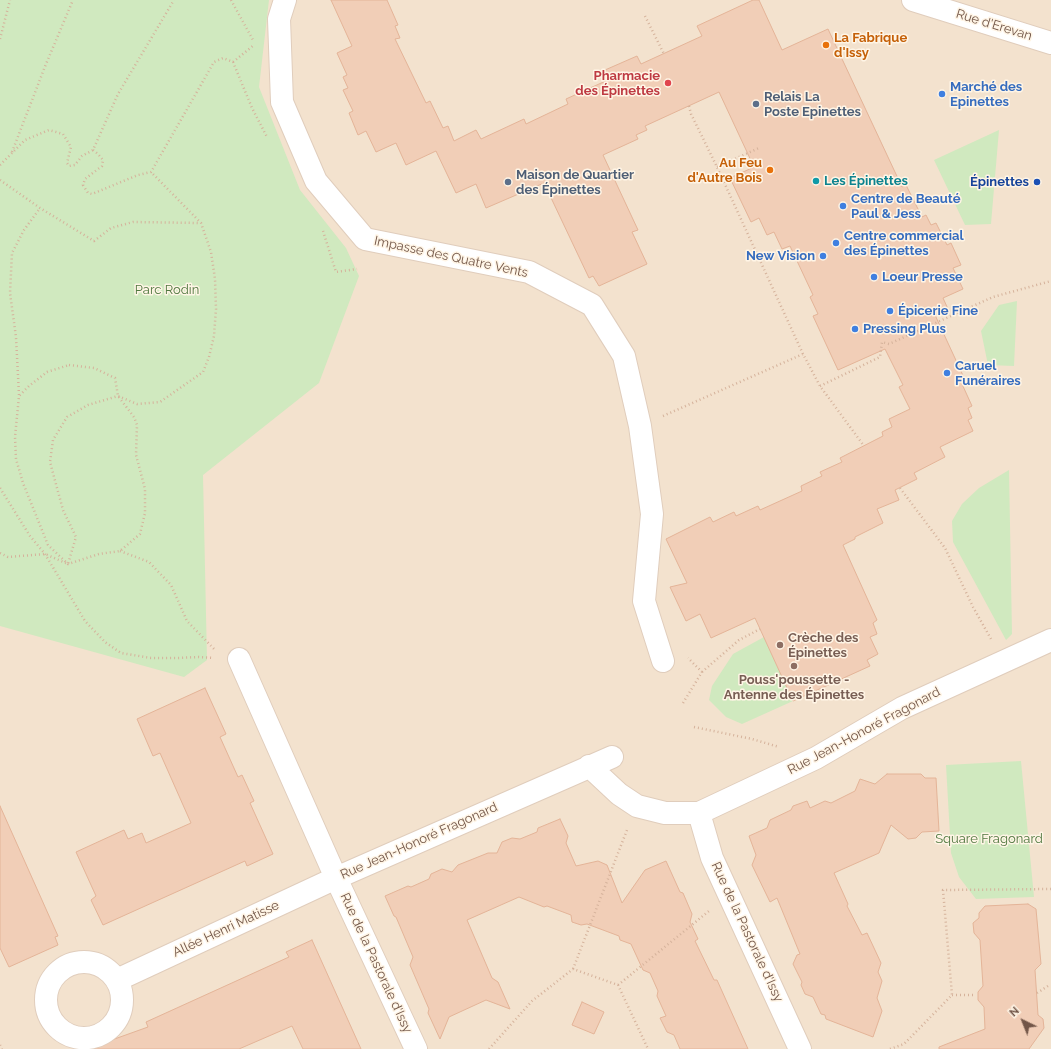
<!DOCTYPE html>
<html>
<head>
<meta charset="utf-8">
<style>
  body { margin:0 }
  #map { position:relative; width:1051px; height:1049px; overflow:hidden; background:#fcf1e0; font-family:Raleway,sans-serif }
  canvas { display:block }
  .north { position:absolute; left:1003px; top:1001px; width:40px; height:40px; -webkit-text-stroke:3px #fff5e6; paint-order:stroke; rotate:317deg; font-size:11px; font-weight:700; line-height:16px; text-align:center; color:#725648 }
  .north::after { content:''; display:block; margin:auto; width:14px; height:18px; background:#725648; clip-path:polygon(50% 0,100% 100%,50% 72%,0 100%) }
</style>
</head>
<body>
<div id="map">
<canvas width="1051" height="1049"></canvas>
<div class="north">N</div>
</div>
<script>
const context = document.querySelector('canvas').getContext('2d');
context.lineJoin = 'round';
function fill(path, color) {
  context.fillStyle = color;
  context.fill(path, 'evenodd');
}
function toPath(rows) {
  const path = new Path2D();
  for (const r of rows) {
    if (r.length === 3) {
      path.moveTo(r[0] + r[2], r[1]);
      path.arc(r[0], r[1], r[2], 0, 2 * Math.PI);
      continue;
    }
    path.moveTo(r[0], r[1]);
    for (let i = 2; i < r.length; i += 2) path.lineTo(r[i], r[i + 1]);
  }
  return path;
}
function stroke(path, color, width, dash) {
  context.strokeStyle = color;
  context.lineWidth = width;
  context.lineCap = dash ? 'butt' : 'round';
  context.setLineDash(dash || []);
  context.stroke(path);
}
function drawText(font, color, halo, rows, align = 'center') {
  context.font = font + ' Raleway,sans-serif';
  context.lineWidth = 3;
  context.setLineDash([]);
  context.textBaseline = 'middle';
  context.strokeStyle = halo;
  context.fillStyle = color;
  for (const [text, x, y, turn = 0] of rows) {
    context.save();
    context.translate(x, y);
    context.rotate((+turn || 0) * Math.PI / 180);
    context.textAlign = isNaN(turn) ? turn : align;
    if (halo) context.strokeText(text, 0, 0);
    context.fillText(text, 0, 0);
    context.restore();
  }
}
const residential = toPath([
  [0,0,1051,0,1051,1049,0,1049]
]);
const green = toPath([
  [0,0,269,0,259,87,300,190,346,248,359,276,319,383,203,475,207,660,184,677,0,626],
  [999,130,991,224,965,225,934,160],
  [1017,301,1014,366,988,365,981,331,999,305],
  [1009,470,1012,634,1006,640,953,542,952,521,962,504,979,488],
  [764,637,793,701,742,724,726,717,709,700,712,686,733,654],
  [1021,761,1034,897,976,899,959,877,951,853,946,765]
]);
const building = toPath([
  [331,0,387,0,398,25,395,26,400,38,395,39,426,103,430,101,443,128,448,126,454,141,476,130,481,139,524,119,526,124,568,104,566,99,610,79,605,70,637,56,641,64,702,36,697,26,753,0,759,0,782,50,828,29,902,187,906,185,922,217,926,215,931,225,936,223,947,245,951,243,961,265,953,268,963,289,943,298,948,309,935,315,966,382,962,384,972,406,968,408,972,418,968,420,973,431,940,447,945,457,914,473,917,479,895,490,899,500,877,509,883,523,855,537,855,539,843,545,877,620,873,623,877,634,870,637,878,654,867,660,870,666,793,701,755,618,711,638,700,614,686,621,670,587,687,583,666,539,710,517,713,522,734,512,736,516,758,506,760,510,802,491,801,486,822,476,820,472,842,462,840,458,883,436,882,432,892,427,889,419,910,409,899,387,903,385,885,349,838,370,813,316,818,314,810,297,813,295,790,246,782,249,774,232,767,235,759,218,751,222,730,178,754,167,719,92,645,126,647,130,636,135,638,139,603,155,638,230,632,232,647,264,599,286,593,276,589,278,544,183,486,208,476,184,456,193,436,151,406,165,396,143,376,152,366,131,358,135,349,113,353,111,343,90,348,88,343,77,347,75,337,53,352,46,331,0],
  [205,688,226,734,220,737,238,777,242,775,254,801,250,803,273,854,247,866,245,861,103,925,91,900,96,896,76,852,124,830,128,839,142,833,146,843,191,823,160,753,153,756,137,719,205,688],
  [887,774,921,774,925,778,936,778,939,831,922,832,916,838,908,839,891,825,879,853,834,873,848,904,847,906,862,935,867,933,881,963,878,972,882,981,877,998,882,1011,873,1037,826,1019,825,1015,821,1014,813,997,805,994,801,985,802,982,793,964,797,955,800,954,777,898,770,902,752,865,756,855,749,836,767,828,770,820,791,810,793,806,807,801,810,808,825,801,831,803,855,791,860,779,875,784,887,774],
  [0,806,58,936,55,937,58,945,9,967,0,948,0,806],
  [560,819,568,836,566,843,576,866,598,861,607,865,622,903,645,870,666,861,680,892,683,893,692,914,690,922,698,939,695,941,714,980,717,980,748,1049,680,1049,674,1035,667,1032,660,1018,666,1016,657,996,658,991,650,973,643,970,631,944,620,940,619,936,587,924,581,925,572,922,571,915,547,906,544,907,519,897,467,920,492,978,498,982,510,1009,486,1000,462,1011,449,1017,440,1039,428,1013,429,1009,410,965,413,957,396,917,394,916,385,896,408,886,411,887,429,879,431,874,442,869,452,872,458,865,488,853,497,853,502,842,512,838,520,839,537,832,538,828,560,819],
  [1028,904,1036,909,1041,964,1035,970,1038,1015,1043,1019,1044,1028,1029,1049,939,1049,939,1047,985,1029,984,1007,978,1000,978,992,983,986,980,940,974,933,973,923,979,918,979,913,985,906,1028,904],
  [312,940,361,1049,303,1049,292,1026,239,1049,95,1049,95,1046,148,1027,146,1022,289,957,286,952,312,940],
  [582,1002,604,1012,594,1034,572,1025,582,1002]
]);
const path = toPath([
  [231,0,253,40],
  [645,16,664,54],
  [0,39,10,0],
  [233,62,254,45],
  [689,106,691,114,717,167,803,354,820,386,864,446],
  [93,150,98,154,103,160,102,166,85,179,83,185,88,193,92,194,138,175,151,172,214,62,223,58,233,62,252,108,267,137],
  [12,152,46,64,73,0],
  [0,165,25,140,49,130,63,134,71,147,67,163,69,166,75,165,82,156,93,150,118,94,174,0],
  [717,167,759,148],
  [0,180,40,208,94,241,111,228,133,222,200,223],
  [323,231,336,272,357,269],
  [69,365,94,368,115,378,118,396,134,417,137,425,136,455,145,489,145,513,140,534,120,551,99,554,68,564,48,545,23,483,16,459,15,437,19,396,29,386,47,372,69,365],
  [820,386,880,357,882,342,889,344,993,297,1051,281],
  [19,395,16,337,10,293,12,253,24,230,40,208],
  [663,416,803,354],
  [0,488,30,536,45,554,85,621,105,642,121,653,151,658,177,658,199,657,214,658],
  [900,488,945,548,973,607,991,639],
  [120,551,149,562,171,585,187,621,216,651],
  [0,553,8,557,45,554,68,564,76,537,63,510,50,462,53,440,67,417,88,405,118,396,137,404,160,402,203,372,209,357,214,336,216,309,215,279,211,252,201,223,151,172],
  [702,672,739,640,760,629],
  [683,703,702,672,688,658],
  [694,727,752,739,779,747],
  [573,969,627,830],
  [618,985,709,911],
  [1037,993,1048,986],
  [952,995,976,995],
  [0,1045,2,1049],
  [489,1049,532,1001,573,969,618,985,648,1049],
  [890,1049,904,1044,952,995,943,890,1051,889]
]);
const minor = toPath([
  [285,0,279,19,282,102,316,181,365,239,529,272,592,305,624,356,640,426,652,514,644,601,663,661],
  [913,0,1051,43],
  [239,659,336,878,416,1049],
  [589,766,619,794,637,806,665,813,699,813,816,758,902,708,1051,640],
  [699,813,712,858,800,1049],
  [84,1000,38],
  [117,980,336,878,612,757]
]);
const markers = [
  [826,45,4,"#e8710a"],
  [668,83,4,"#e0444e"],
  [942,94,4,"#3f7fe0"],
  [756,104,4,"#5c6f8a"],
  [770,170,4,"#e8710a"],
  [816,181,4,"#0f9aa8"],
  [508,182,4,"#5c6f8a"],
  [1037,182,4,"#1a4fb4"],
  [843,206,4,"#3f7fe0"],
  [836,243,4,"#3f7fe0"],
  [823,256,4,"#3f7fe0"],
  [874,277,4,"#3f7fe0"],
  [890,311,4,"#3f7fe0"],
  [855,329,4,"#3f7fe0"],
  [947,373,4,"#3f7fe0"],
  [780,645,4,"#8d6e63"],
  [794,666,4,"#8d6e63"]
];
const streetNames = [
  ["Rue d'Erevan",994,25,17],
  ["Impasse des Quatre Vents",451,257,12],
  ["Rue Jean-Honoré Fragonard",864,731,-28],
  ["Rue Jean-Honoré Fragonard",419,841,-24],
  ["Allée Henri Matisse",226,929,-25],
  ["Rue de la Pastorale d'Issy",747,932,65],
  ["Rue de la Pastorale d'Issy",376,963,65]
];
const foodNames = [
  ["La Fabrique",834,38],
  ["d'Issy",834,53],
  ["Au Feu",762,163,"right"],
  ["d'Autre Bois",762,178,"right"]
];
const healthNames = [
  ["Pharmacie",660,76],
  ["des Épinettes",660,91]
];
const shopNames = [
  ["Marché des",950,87],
  ["Epinettes",950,102],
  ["Centre de Beauté",851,199],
  ["Paul & Jess",851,214],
  ["Centre commercial",844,236],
  ["des Épinettes",844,251],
  ["New Vision",815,256,"right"],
  ["Loeur Presse",882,277],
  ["Épicerie Fine",898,311],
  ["Pressing Plus",863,329],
  ["Caruel",955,366],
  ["Funéraires",955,381]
];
const serviceNames = [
  ["Relais La",764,97],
  ["Poste Epinettes",764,112],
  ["Maison de Quartier",516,175],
  ["des Épinettes",516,190]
];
const cultureNames = [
  ["Les Épinettes",824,181]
];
const transitNames = [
  ["Épinettes",1029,182]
];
const parkNames = [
  ["Parc Rodin",167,290],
  ["Square Fragonard",989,839]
];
const educationNames = [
  ["Crèche des",788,638],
  ["Épinettes",788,653],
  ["Pouss'poussette -",794,680,"center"],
  ["Antenne des Épinettes",794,695,"center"]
];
fill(residential, '#f3e2ce');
fill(green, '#d0e9bf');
fill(building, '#f1ceb7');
stroke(building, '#e4b498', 1);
stroke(minor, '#e0cdbc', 24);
stroke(path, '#d5b29b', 2.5, [1, 3]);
stroke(minor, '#fff', 22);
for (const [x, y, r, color] of markers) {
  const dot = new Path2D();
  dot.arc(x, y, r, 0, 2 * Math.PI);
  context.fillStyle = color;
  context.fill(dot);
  stroke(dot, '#fff5e6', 1.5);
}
drawText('13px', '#725648', '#fff5e6', streetNames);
drawText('bold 13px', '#c56008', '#fff5e6', foodNames, 'left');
drawText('bold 13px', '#be3a42', '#fff5e6', healthNames, 'right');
drawText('bold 13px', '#366cbe', '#fff5e6', shopNames, 'left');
drawText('bold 13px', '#4e5e75', '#fff5e6', serviceNames, 'left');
drawText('bold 13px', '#0d838f', '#fff5e6', cultureNames, 'left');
drawText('bold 13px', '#164399', '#fff5e6', transitNames, 'right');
drawText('13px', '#517840', '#fff5e6', parkNames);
drawText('bold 13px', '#785e54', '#fff5e6', educationNames, 'left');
</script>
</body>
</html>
